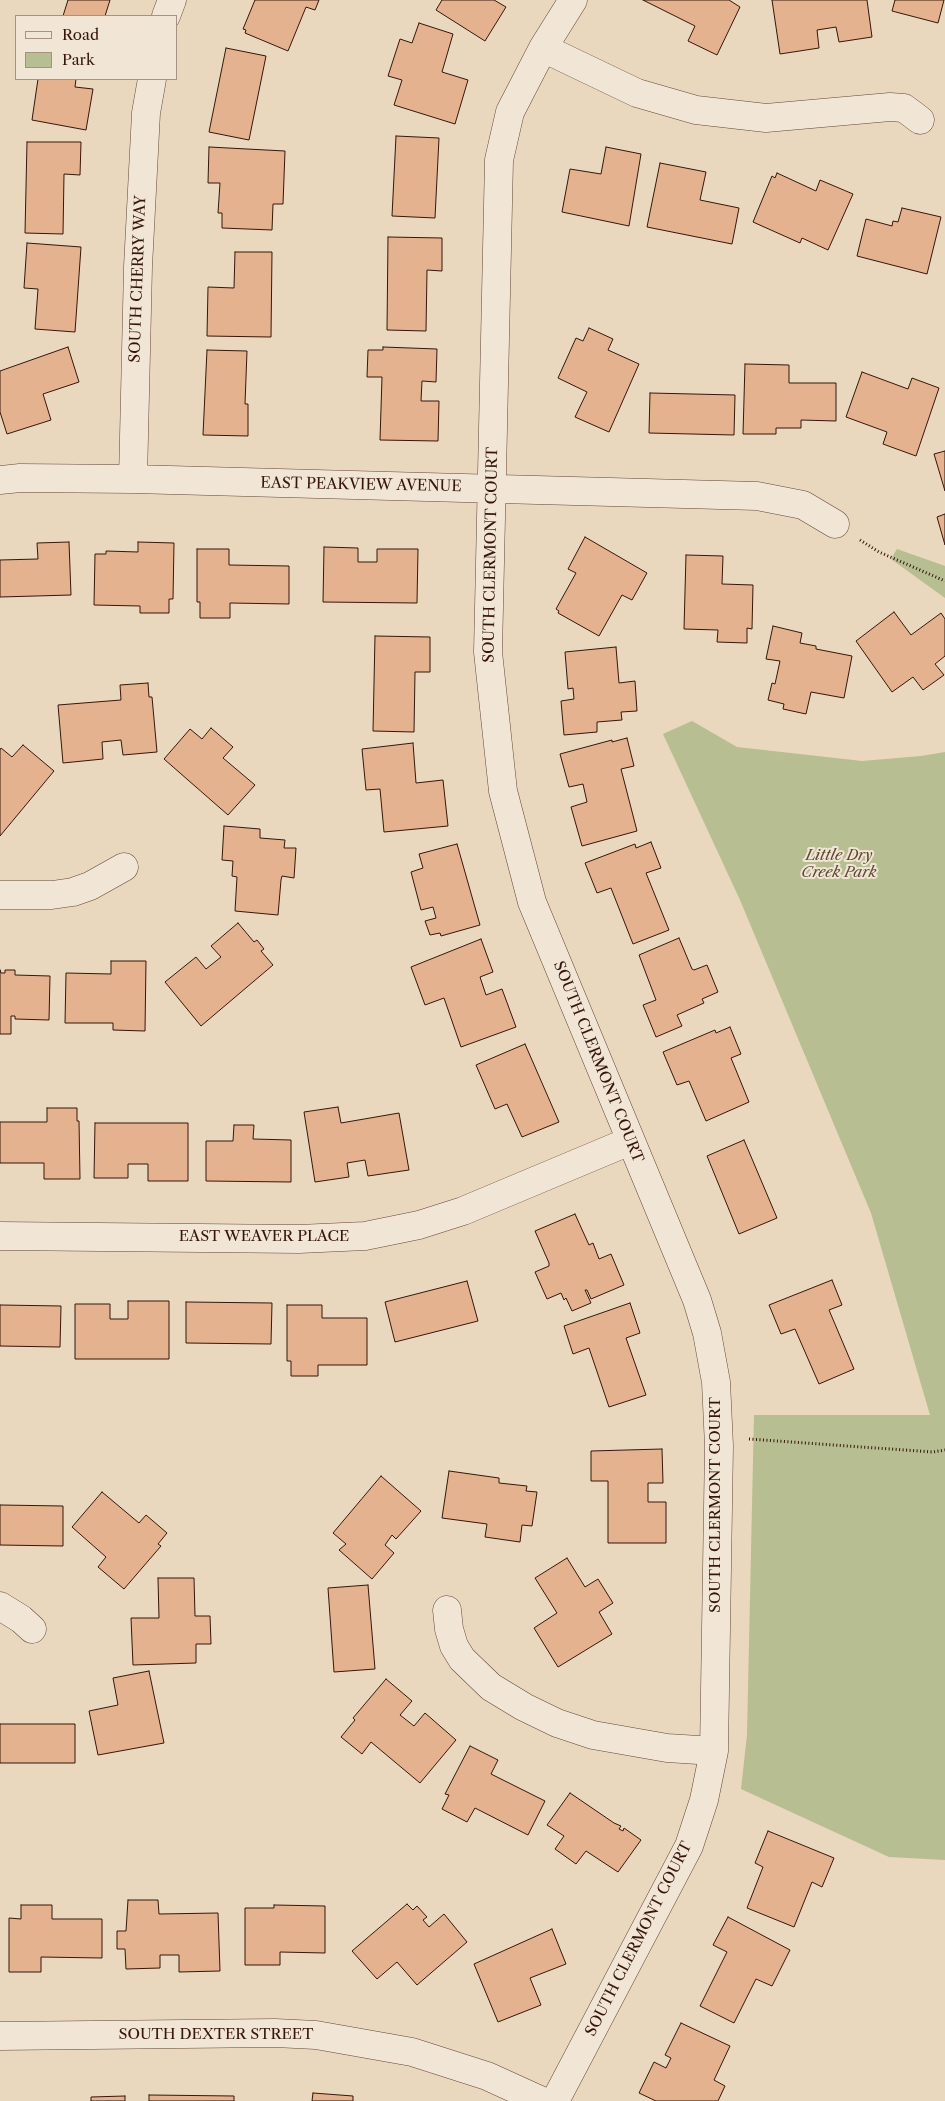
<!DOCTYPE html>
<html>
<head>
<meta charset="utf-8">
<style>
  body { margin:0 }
  #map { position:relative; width:945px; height:2101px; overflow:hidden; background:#e9d7be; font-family:"Libre Caslon Text",serif }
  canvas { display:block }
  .legend { position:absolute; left:15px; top:15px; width:162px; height:65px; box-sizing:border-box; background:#f1e5d5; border:1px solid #a69284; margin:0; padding:6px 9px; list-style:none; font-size:15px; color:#36160a }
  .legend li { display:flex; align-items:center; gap:10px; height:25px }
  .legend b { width:25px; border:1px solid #a69284 }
</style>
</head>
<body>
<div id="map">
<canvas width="945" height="2101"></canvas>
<ul class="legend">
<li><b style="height:6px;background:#f1e5d5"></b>Road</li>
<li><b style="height:14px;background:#b7be91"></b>Park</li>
</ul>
</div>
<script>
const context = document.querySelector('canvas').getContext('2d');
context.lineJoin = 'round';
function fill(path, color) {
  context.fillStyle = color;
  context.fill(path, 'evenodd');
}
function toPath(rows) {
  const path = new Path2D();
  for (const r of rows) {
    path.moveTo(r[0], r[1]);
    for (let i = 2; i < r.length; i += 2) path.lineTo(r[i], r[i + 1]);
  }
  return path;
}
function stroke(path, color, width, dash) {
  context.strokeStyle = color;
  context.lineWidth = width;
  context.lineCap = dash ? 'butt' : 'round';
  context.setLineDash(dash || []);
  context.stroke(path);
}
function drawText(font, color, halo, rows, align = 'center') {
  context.font = font + ' "Libre Caslon Text",serif';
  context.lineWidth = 4;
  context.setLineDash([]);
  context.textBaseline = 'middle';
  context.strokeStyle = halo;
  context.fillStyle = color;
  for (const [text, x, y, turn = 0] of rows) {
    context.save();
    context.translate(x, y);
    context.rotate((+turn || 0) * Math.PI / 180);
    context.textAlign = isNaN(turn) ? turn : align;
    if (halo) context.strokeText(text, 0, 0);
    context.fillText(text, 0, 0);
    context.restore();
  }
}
const green = toPath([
  [897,549,945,566,945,598,891,559],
  [692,721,737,747,862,761,921,756,945,752,945,1860,889,1857,741,1789,747,1735,754,1415,930,1415,871,1213,740,900,663,734]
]);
const building = toPath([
  [68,0,110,0,105,16,63,16,68,0],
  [255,0,319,0,315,10,306,7,288,51,245,33,246,30,243,29,255,0],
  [442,0,494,0,506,7,485,41,436,10,442,0],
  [643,0,729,0,740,7,717,55,688,41,695,26,643,0],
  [772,0,867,0,872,37,839,42,836,27,817,30,819,48,780,54,772,0],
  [895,0,944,0,938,23,892,11,895,0],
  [419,23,453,34,442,72,468,80,455,124,394,105,402,80,388,76,400,39,412,43,419,23],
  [226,48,266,56,249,140,209,132,226,48],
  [38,79,76,79,75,87,93,89,86,130,32,120,38,79],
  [396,136,439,138,435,218,392,216,396,136],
  [27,142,81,142,80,175,64,174,63,234,25,233,27,142],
  [209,147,285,151,283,204,273,204,272,230,222,228,222,213,218,213,220,183,208,183,209,147],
  [606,147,641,154,629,226,562,212,570,169,601,174,606,147],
  [660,163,706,172,700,200,739,208,732,244,647,227,660,163],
  [777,173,816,191,820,180,853,194,828,250,802,238,800,243,753,222,772,176,775,178,777,173],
  [902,208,941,217,927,274,857,256,866,219,892,226,893,221,898,222,902,208],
  [388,237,442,238,442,271,427,270,426,331,387,330,388,237],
  [27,243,81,247,75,332,35,329,38,289,24,288,27,243],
  [235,252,272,252,271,337,207,336,208,287,234,288,235,252],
  [589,328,613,339,608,350,639,364,609,432,575,417,587,392,558,378,576,338,583,341,589,328],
  [68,347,79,382,43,394,51,420,7,434,0,412,0,371,68,347],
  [383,347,437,349,436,382,422,381,421,401,439,401,438,441,380,440,382,377,367,377,368,350,383,350,383,347],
  [207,350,247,351,245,404,248,404,248,436,203,435,207,350],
  [745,364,789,365,789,383,836,383,836,421,801,420,801,428,776,428,776,434,743,434,745,364],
  [862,372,908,389,912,378,939,388,916,456,883,444,887,432,846,417,862,372],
  [650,393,735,395,734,435,649,433,650,393],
  [945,451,945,491,934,454,945,451],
  [945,514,945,545,937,517,945,514],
  [585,537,647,573,632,600,622,595,599,636,558,613,559,611,556,609,576,573,568,569,585,537],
  [69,542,71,595,0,597,0,560,38,559,37,543,69,542],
  [138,542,174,543,173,599,169,599,169,613,140,613,140,606,94,605,95,554,106,554,106,551,138,552,138,542],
  [324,547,358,548,358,562,377,562,377,549,418,549,417,603,323,602,324,547],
  [197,549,229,549,229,565,289,566,289,604,230,603,230,618,200,618,200,602,197,602,197,549],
  [686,555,723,556,722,584,753,585,752,629,747,628,747,643,717,642,718,630,684,629,686,555],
  [894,612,911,635,941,613,945,619,945,656,935,664,944,675,923,690,913,677,892,692,856,641,894,612],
  [773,626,802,633,800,643,816,646,816,649,852,656,844,698,811,692,806,714,783,709,784,704,768,700,772,683,775,684,780,661,766,659,773,626],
  [375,636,430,637,430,672,415,672,414,732,373,731,375,636],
  [616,647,619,683,635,681,637,711,621,712,622,720,597,722,597,732,564,735,561,701,574,699,573,688,568,689,565,652,616,647],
  [148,683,149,697,152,697,157,752,123,755,121,740,102,742,103,759,63,763,58,705,121,700,120,685,148,683],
  [211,728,233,747,223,758,255,785,228,815,164,759,190,729,202,739,211,728],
  [627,738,634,766,621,769,637,831,582,846,571,807,587,802,583,784,569,787,560,754,612,740,612,742,627,738],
  [413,743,416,783,443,780,448,826,384,832,380,789,366,790,362,749,413,743],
  [23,745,54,771,0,836,0,750,1,748,12,757,23,745],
  [224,826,260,829,260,838,285,840,284,848,296,848,294,878,282,876,281,880,278,915,235,911,237,877,232,876,233,861,222,860,224,826],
  [651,842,661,868,646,873,669,930,633,944,611,888,597,893,585,863,635,844,636,848,651,842],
  [457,844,480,925,441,936,440,933,430,935,425,921,436,918,433,907,421,910,411,872,423,868,419,854,457,844],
  [238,923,254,942,257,940,264,949,261,951,273,965,201,1026,165,982,196,957,206,969,221,957,211,946,238,923],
  [679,938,692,969,694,970,707,965,718,992,702,999,704,1003,677,1015,682,1026,656,1037,643,1005,656,1000,639,955,679,938],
  [481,939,493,972,480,977,486,995,502,989,516,1027,461,1047,444,998,425,1005,411,967,481,939],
  [111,961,146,961,145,1031,113,1030,113,1023,65,1023,66,973,111,974,111,961],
  [0,970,1,973,5,973,5,970,15,970,15,975,50,976,49,1020,15,1019,15,1016,11,1016,11,1034,0,1034,0,970],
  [730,1027,741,1054,731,1058,749,1102,706,1121,689,1081,677,1085,663,1052,715,1030,716,1033,730,1027],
  [525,1044,559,1122,522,1137,507,1104,495,1109,476,1065,525,1044],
  [338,1107,341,1123,399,1113,409,1170,368,1176,365,1160,347,1163,349,1177,315,1182,304,1112,338,1107],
  [47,1108,77,1108,77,1121,79,1121,80,1179,44,1179,44,1163,0,1163,0,1122,47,1122,47,1108],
  [95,1123,188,1123,188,1181,148,1181,148,1164,128,1164,128,1178,94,1178,95,1123],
  [234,1125,254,1125,253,1139,291,1140,291,1182,206,1181,206,1141,233,1141,234,1125],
  [744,1140,777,1218,739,1234,707,1156,744,1140],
  [575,1214,589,1245,593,1243,599,1259,611,1254,624,1285,591,1299,587,1290,585,1290,591,1303,572,1311,566,1298,564,1300,561,1293,547,1299,535,1272,549,1266,549,1263,535,1231,575,1214],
  [832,1280,842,1305,829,1310,854,1369,819,1384,795,1329,781,1334,769,1305,832,1280],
  [467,1281,478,1321,395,1342,385,1302,467,1281],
  [128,1301,169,1301,169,1359,75,1359,75,1304,110,1304,110,1319,128,1319,128,1301],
  [186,1302,272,1303,271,1344,186,1343,186,1302],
  [630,1303,640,1333,626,1338,646,1395,609,1407,589,1348,573,1354,564,1326,630,1303],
  [0,1305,61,1306,60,1347,0,1346,0,1305],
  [287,1305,322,1305,322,1318,367,1318,367,1365,318,1365,318,1376,291,1376,291,1361,287,1361,287,1305],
  [662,1449,663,1483,648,1483,648,1502,666,1502,666,1543,608,1543,608,1481,591,1481,591,1451,662,1449],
  [449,1471,499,1478,499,1483,527,1486,526,1491,537,1492,532,1526,522,1525,520,1542,485,1537,487,1524,442,1518,449,1471],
  [381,1476,421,1511,396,1539,392,1535,385,1545,394,1553,372,1579,339,1550,346,1544,333,1533,381,1476],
  [102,1492,139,1523,146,1515,167,1533,158,1544,161,1546,124,1589,98,1567,106,1557,72,1527,102,1492],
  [0,1505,63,1506,63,1546,0,1545,0,1505],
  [567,1558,585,1587,598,1579,613,1603,599,1612,612,1634,558,1667,534,1628,557,1613,535,1578,567,1558],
  [158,1578,194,1578,195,1616,210,1616,211,1644,196,1644,196,1663,133,1665,131,1618,159,1618,158,1578],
  [368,1585,375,1669,334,1672,328,1588,368,1585],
  [149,1671,164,1743,98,1755,89,1711,118,1705,113,1678,149,1671],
  [386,1679,412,1701,400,1715,414,1726,425,1713,456,1740,420,1783,371,1742,362,1754,341,1737,355,1720,353,1718,386,1679],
  [0,1724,75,1724,75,1763,0,1763,0,1724],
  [470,1746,498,1760,491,1774,545,1801,528,1835,475,1808,467,1822,442,1809,449,1795,445,1794,470,1746],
  [570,1793,614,1823,621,1826,619,1829,623,1831,624,1828,641,1840,618,1872,586,1851,576,1864,555,1849,564,1836,547,1825,570,1793],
  [768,1831,834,1858,822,1887,812,1882,794,1927,747,1908,763,1867,755,1863,768,1831],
  [128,1900,158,1900,159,1914,218,1913,220,1971,179,1972,179,1955,160,1955,160,1968,126,1969,125,1949,117,1949,117,1931,126,1931,128,1900],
  [407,1904,413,1910,417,1906,427,1917,423,1920,429,1927,444,1914,467,1942,417,1985,397,1962,377,1979,352,1951,407,1904],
  [21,1905,52,1905,52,1919,102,1919,102,1958,41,1957,41,1972,9,1972,9,1918,21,1919,21,1905],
  [274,1905,325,1906,325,1953,280,1952,280,1965,245,1965,245,1908,274,1908,274,1905],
  [728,1917,790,1950,772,1986,756,1979,734,2023,700,2006,727,1952,713,1945,728,1917],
  [552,1929,566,1964,530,1978,541,2005,498,2022,474,1964,552,1929],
  [681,2023,730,2046,714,2080,725,2086,718,2101,656,2101,639,2093,654,2062,666,2068,671,2058,665,2055,681,2023],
  [313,2093,353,2096,353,2101,312,2101,313,2093],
  [149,2095,234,2096,234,2101,149,2101,149,2095],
  [125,2096,125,2101,91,2101,91,2097,125,2096]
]);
const path = toPath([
  [860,540,879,552,945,581],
  [749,1439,933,1452,945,1450]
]);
const minor = toPath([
  [166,16,172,0],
  [543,48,637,93,696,110,766,118,890,107,904,108,920,120],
  [133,479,138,267,146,113,152,79],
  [0,480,20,478,133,479,757,496,803,505,835,524],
  [0,895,52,895,73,892,90,886,124,867],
  [0,1236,299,1239,365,1236,419,1225,463,1211,630,1141],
  [0,1606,21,1619,32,1629],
  [447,1610,449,1629,454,1646,462,1659,491,1687,524,1707,557,1723,593,1735,667,1748,714,1751],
  [0,2036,275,2033,316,2035,412,2052,487,2076,542,2101],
  [555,2101,689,1846,704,1800,714,1751,719,1446,716,1382,707,1333,697,1300,532,902,503,791,488,652,499,160,510,112,543,48,573,0]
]);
const streetNames = [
  ["SOUTH CHERRY WAY",138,279,-88],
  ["EAST PEAKVIEW AVENUE",361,485,1],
  ["SOUTH CLERMONT COURT",491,555,-89],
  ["SOUTH CLERMONT COURT",598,1062,68],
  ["EAST WEAVER PLACE",264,1237],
  ["SOUTH CLERMONT COURT",716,1505,-90],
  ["SOUTH CLERMONT COURT",639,1939,-63],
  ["SOUTH DEXTER STREET",216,2035]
];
const parkNames = [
  ["Little Dry",839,856],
  ["Creek Park",839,873]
];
fill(green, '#b7be91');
fill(building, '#e4b28e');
stroke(building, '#36160a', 1);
stroke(minor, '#634637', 29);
stroke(path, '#36160a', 3, [1, 2.5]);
stroke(minor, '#f1e5d5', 28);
drawText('15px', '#36160a', '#f1e5d5', streetNames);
drawText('italic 15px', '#5d4832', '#f1e5d5', parkNames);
</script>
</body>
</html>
